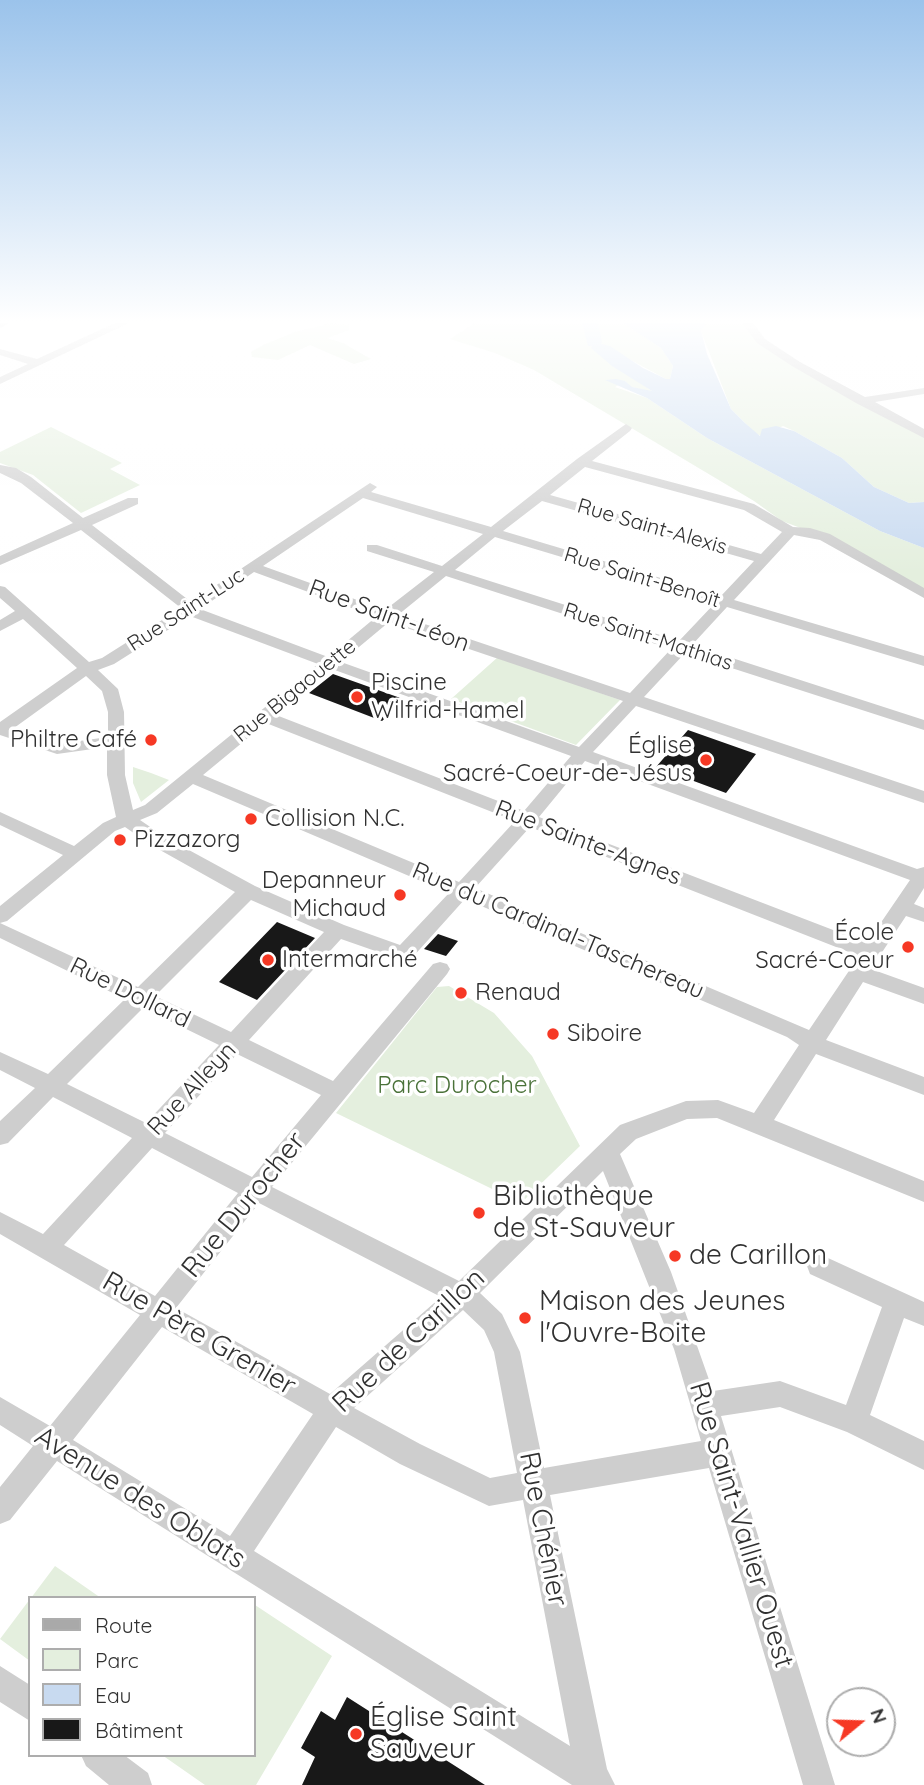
<!DOCTYPE html>
<html>
<head>
<meta charset="utf-8">
<style>
  body { margin:0 }
  #map { position:relative; width:924px; height:1785px; overflow:hidden; background:#fff; font-family:Quicksand,sans-serif }
  canvas { display:block }
  .legend { position:absolute; left:28px; top:1596px; width:228px; height:161px; box-sizing:border-box; background:#fff; border:2px solid #adadad; margin:0; padding:9px 12px; list-style:none; font-size:21px; color:#313131 }
  .legend li { display:flex; align-items:center; gap:14px; height:35px }
  .legend b { width:35px; border:2px solid #adadad }
  .north { position:absolute; left:826px; top:1687px; width:70px; height:70px; box-sizing:border-box; background:#fff; border:2px solid #adadad; border-radius:50%; rotate:71deg; font-size:19px; font-weight:700; line-height:28px; text-align:center; color:#313131 }
  .north::after { content:''; display:block; margin:auto; width:24px; height:32px; background:#f63824; clip-path:polygon(50% 0,100% 100%,50% 72%,0 100%) }
</style>
</head>
<body>
<div id="map">
<canvas width="924" height="1785"></canvas>
<ul class="legend">
<li><b style="height:9px;background:#a9a9a9"></b>Route</li>
<li><b style="height:19px;background:#e4efde"></b>Parc</li>
<li><b style="height:19px;background:#c8daf0"></b>Eau</li>
<li><b style="height:19px;background:#181818"></b>Bâtiment</li>
</ul>
<div class="north">N</div>
</div>
<script>
const context = document.querySelector('canvas').getContext('2d');
context.lineJoin = 'round';
function fill(path, color) {
  context.fillStyle = color;
  context.fill(path, 'evenodd');
}
function toPath(rows) {
  const path = new Path2D();
  for (const r of rows) {
    path.moveTo(r[0], r[1]);
    for (let i = 2; i < r.length; i += 2) path.lineTo(r[i], r[i + 1]);
  }
  return path;
}
function stroke(path, color, width, dash) {
  context.strokeStyle = color;
  context.lineWidth = width;
  context.lineCap = dash ? 'butt' : 'round';
  context.setLineDash(dash || []);
  context.stroke(path);
}
function drawText(font, color, halo, rows, align = 'center') {
  context.font = font + ' Quicksand,sans-serif';
  context.lineWidth = 7;
  context.setLineDash([]);
  context.textBaseline = 'middle';
  context.strokeStyle = halo;
  context.fillStyle = color;
  for (const [text, x, y, turn = 0] of rows) {
    context.save();
    context.translate(x, y);
    context.rotate((+turn || 0) * Math.PI / 180);
    context.textAlign = isNaN(turn) ? turn : align;
    if (halo) context.strokeText(text, 0, 0);
    context.fillText(text, 0, 0);
    context.restore();
  }
}
const green = toPath([
  [331,323,349,325,349,330,327,338,343,343,371,359,354,364,310,345,278,360,252,357,251,352,263,345,295,332],
  [475,323,623,323,661,348,673,366,670,379,666,379,627,358,641,383,653,392,631,387,625,381,615,387,647,398,707,438,880,531,924,548,924,591,806,530,782,521,754,501,534,370,495,353,450,339],
  [706,323,747,323,761,341,924,434,924,502,909,503,874,487,842,458,794,431,783,426,761,436,755,433,731,409,701,331],
  [51,427,122,463,110,469,140,485,81,513,33,475,0,463,0,452],
  [498,657,620,700,576,745,451,699],
  [133,767,151,773,169,780,141,802,133,783],
  [449,986,494,1013,532,1056,580,1146,521,1203,336,1113,437,987],
  [55,1566,101,1598,31,1598],
  [30,1599,30,1661,0,1639],
  [255,1605,332,1656,256,1785,205,1785,162,1755,254,1755]
]);
const water = toPath([
  [623,323,706,323,701,331,707,354,731,409,745,423,760,436,762,429,776,426,794,431,842,458,874,487,909,503,924,502,924,548,880,531,707,438,647,398,605,380,616,379,625,381,632,387,652,391,612,366,591,348,594,342,610,346,643,368,666,379,670,379,673,366,661,348]
]);
const river = toPath([
  [582,323,598,323,602,342,600,346,588,346,582,323]
]);
const building = toPath([
  [333,674,406,700,382,721,309,693],
  [688,730,756,754,726,793,656,767],
  [277,922,315,938,257,1000,219,982],
  [438,934,458,941,446,956,424,949],
  [347,1697,485,1785,302,1785,315,1757,301,1748,321,1711,335,1720]
]);
const minor = toPath([
  [115,323,129,323,0,384,0,377,28,364,0,355,0,349,37,359,115,323],
  [742,323,753,323,765,339,800,362,865,397,924,388,924,394,875,402,924,429,924,438,856,403,792,366,757,343,742,323],
  [626,424,632,428,630,431,592,461,754,504,793,527,810,528,830,534,924,588,924,598,820,540,794,535,734,600,924,656,924,666,727,607,692,645,924,720,924,730,685,653,644,697,924,791,924,803,636,706,593,752,917,869,924,867,924,888,914,904,924,908,924,922,906,916,871,969,924,988,924,1004,863,982,826,1040,924,1077,924,1095,816,1054,774,1120,924,1181,924,1202,717,1118,687,1119,636,1139,620,1154,671,1272,713,1391,780,1381,846,1405,882,1307,810,1274,807,1266,810,1258,819,1255,828,1258,924,1302,924,1326,904,1318,870,1415,924,1441,924,1470,847,1432,780,1407,721,1416,835,1785,803,1785,709,1468,550,1495,607,1769,615,1785,572,1785,57,1461,10,1520,0,1524,0,1487,33,1446,0,1425,0,1397,50,1426,140,1315,0,1234,0,1212,43,1234,132,1138,53,1097,8,1143,0,1145,0,1121,35,1088,0,1070,0,1052,48,1074,125,999,0,938,0,923,138,987,235,892,151,845,125,827,115,831,7,921,0,923,0,906,63,855,0,825,0,812,74,846,103,823,116,817,107,775,107,747,57,754,0,735,0,722,77,668,23,619,0,631,0,620,15,611,0,598,0,586,5,587,89,662,102,658,181,608,81,530,0,565,0,556,73,523,21,483,0,473,0,465,16,468,31,477,83,518,128,498,138,498,138,504,92,525,191,602,370,483,377,487,371,492,491,527,577,459,626,424],
  [585,467,744,510,782,532,761,554,550,495,585,467],
  [363,498,483,534,442,566,377,545,367,545,367,551,434,572,385,610,263,566,363,498],
  [542,501,754,561,721,596,503,531,542,501],
  [495,537,715,603,679,641,455,570,495,537],
  [254,572,376,617,328,657,200,609,254,572],
  [446,576,671,649,630,693,398,615,446,576],
  [190,616,318,664,145,805,133,810,125,775,124,712,118,689,98,670,114,664,190,616],
  [389,622,623,701,579,747,341,662,389,622],
  [332,669,571,756,524,811,276,715,332,669],
  [86,676,102,691,108,712,108,737,58,744,14,728,86,676],
  [266,723,515,821,459,882,203,775,266,723],
  [585,761,910,880,867,943,539,817,585,761],
  [193,784,449,893,400,945,344,925,255,886,165,837,140,820,157,813,193,784],
  [530,827,859,956,809,1030,475,888,530,827],
  [465,899,787,1037,799,1045,754,1113,718,1100,686,1101,620,1125,459,1281,272,1187,447,974,450,969,447,964,440,962,433,964,333,1081,249,1040,341,939,404,961,411,959,465,899],
  [251,900,324,932,231,1032,155,996,251,900],
  [143,1008,219,1045,146,1123,67,1084,143,1008],
  [237,1054,321,1095,252,1177,165,1133,237,1054],
  [152,1148,238,1193,155,1296,64,1245,152,1148],
  [603,1171,674,1349,701,1441,544,1468,520,1352,502,1314,480,1293,603,1171],
  [259,1203,441,1297,330,1394,176,1308,259,1203],
  [463,1310,484,1330,494,1352,517,1473,490,1478,420,1444,354,1408,463,1310],
  [162,1327,313,1414,230,1536,73,1440,162,1327],
  [336,1427,400,1464,489,1506,523,1500,570,1746,254,1551,336,1427],
  [0,1666,30,1685,30,1721,0,1702,0,1666],
  [81,1755,124,1755,148,1773,152,1785,109,1785,86,1766,81,1755]
]);
const major = toPath([
  [0,323,10,323,0,328,0,323]
]);
const markers = [
  [357,697,7,"#f63824"],
  [151,740,7,"#f63824"],
  [706,760,7,"#f63824"],
  [251,819,7,"#f63824"],
  [120,840,7,"#f63824"],
  [400,895,7,"#f63824"],
  [908,947,7,"#f63824"],
  [268,960,7,"#f63824"],
  [461,993,7,"#f63824"],
  [553,1034,7,"#f63824"],
  [479,1213,7,"#f63824"],
  [675,1256,7,"#f63824"],
  [525,1318,7,"#f63824"],
  [356,1734,7,"#f63824"]
];
const farStreetnames = [
  ["Rue Saint-Alexis",652,527,16],
  ["Rue Saint-Benoît",642,578,17],
  ["Rue Saint-Luc",186,610,-33],
  ["Rue Saint-Mathias",648,637,18],
  ["Rue Bigaouette",295,691,-39]
];
const streetNames = [
  ["Rue Saint-Léon",389,616,20],
  ["Rue Sainte-Agnes",588,843,21],
  ["Rue du Cardinal-Taschereau",558,931,23],
  ["Rue Dollard",130,993,26],
  ["Rue Alleyn",192,1089,-47]
];
const poiNames = [
  ["Piscine",371,683],
  ["Wilfrid-Hamel",371,711],
  ["Philtre Café",137,740,"right"],
  ["Église",692,746,"right"],
  ["Sacré-Coeur-de-Jésus",692,774,"right"],
  ["Collision N.C.",265,819],
  ["Pizzazorg",134,840],
  ["Depanneur",386,881,"right"],
  ["Michaud",386,909,"right"],
  ["École",894,933,"right"],
  ["Sacré-Coeur",894,961,"right"],
  ["Intermarché",282,960],
  ["Renaud",475,993],
  ["Siboire",567,1034]
];
const parkNames = [
  ["Parc Durocher",457,1086]
];
const nearPoinames = [
  ["Bibliothèque",493,1197],
  ["de St-Sauveur",493,1229],
  ["de Carillon",689,1256],
  ["Maison des Jeunes",539,1302],
  ["l'Ouvre-Boite",539,1334],
  ["Église Saint",370,1718],
  ["Sauveur",370,1750]
];
const nearStreetnames = [
  ["Rue Durocher",244,1205,-51],
  ["Rue Père Grenier",199,1334,30],
  ["Rue de Carillon",409,1341,-43],
  ["Avenue des Oblats",140,1498,32],
  ["Rue Saint-Vallier Ouest",741,1525,73],
  ["Rue Chénier",543,1529,79]
];
fill(green, '#e4efde');
fill(water, '#c8daf0');
fill(river, '#c8daf0');
fill(building, '#181818');
fill(minor, '#cecece');
fill(major, '#a9a9a9');
const sky = context.createLinearGradient(0, 0, 0, 573);
sky.addColorStop(0, '#9bc3eb');
sky.addColorStop(0.56, '#fff');
sky.addColorStop(1, '#ffffff00');
context.fillStyle = sky;
context.fillRect(0, 0, 924, 573);
for (const [x, y, r, color] of markers) {
  const dot = new Path2D();
  dot.arc(x, y, r, 0, 2 * Math.PI);
  context.fillStyle = color;
  context.fill(dot);
  stroke(dot, '#fff', 2.5);
}
drawText('21px', '#313131', '#fff', farStreetnames);
drawText('24px', '#313131', '#fff', streetNames);
drawText('24px', '#313131', '#fff', poiNames, 'left');
drawText('24px', '#4a7239', '#fff', parkNames);
drawText('28px', '#313131', '#fff', nearPoinames, 'left');
drawText('28px', '#313131', '#fff', nearStreetnames);
</script>
</body>
</html>
